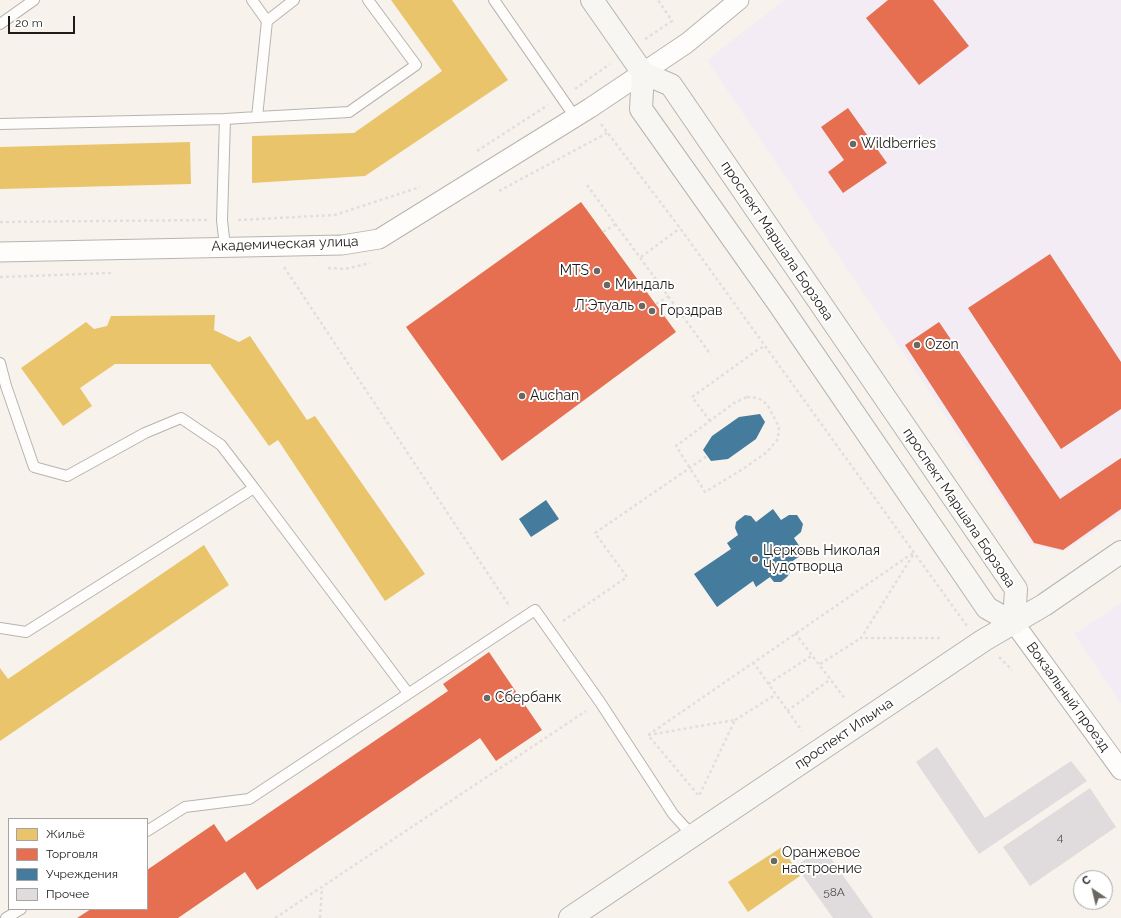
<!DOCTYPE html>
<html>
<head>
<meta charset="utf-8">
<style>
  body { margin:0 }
  #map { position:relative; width:1121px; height:918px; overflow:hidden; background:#f7f3ec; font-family:Raleway,sans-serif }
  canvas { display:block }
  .legend { position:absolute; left:8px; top:818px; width:140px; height:92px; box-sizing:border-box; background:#fff; border:1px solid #a5a4a3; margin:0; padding:5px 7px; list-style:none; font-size:12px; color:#1f1c18 }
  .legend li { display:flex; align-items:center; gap:8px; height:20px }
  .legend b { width:20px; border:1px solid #a5a4a3 }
  .north { position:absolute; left:1073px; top:870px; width:40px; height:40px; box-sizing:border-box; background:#fff; border:1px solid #a5a4a3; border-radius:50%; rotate:325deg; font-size:11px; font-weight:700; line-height:16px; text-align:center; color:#1f1c18 }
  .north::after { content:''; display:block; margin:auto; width:14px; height:18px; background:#6b6762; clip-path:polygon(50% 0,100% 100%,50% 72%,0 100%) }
  .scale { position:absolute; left:8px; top:16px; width:67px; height:18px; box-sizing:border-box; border:2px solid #1f1c18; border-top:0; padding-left:5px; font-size:12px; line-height:14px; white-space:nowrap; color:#1f1c18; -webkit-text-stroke:3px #fff; paint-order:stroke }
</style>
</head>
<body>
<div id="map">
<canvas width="1121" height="918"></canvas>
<ul class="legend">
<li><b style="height:11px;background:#e9c46a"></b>Жильё</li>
<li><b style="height:11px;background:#e76f51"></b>Торговля</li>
<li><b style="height:11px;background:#457b9d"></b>Учреждения</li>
<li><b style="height:11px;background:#e0dbdc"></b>Прочее</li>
</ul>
<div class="north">С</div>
<div class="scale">20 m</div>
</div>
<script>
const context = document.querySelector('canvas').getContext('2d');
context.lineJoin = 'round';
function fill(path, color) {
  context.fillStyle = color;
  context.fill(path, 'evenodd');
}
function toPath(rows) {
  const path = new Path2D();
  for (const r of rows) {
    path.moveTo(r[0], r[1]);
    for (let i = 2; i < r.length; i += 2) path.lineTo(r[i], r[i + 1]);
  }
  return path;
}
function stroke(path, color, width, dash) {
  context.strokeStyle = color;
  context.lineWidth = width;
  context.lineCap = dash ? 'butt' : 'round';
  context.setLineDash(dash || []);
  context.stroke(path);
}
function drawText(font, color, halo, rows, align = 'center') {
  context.font = font + ' Raleway,sans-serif';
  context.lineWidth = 4;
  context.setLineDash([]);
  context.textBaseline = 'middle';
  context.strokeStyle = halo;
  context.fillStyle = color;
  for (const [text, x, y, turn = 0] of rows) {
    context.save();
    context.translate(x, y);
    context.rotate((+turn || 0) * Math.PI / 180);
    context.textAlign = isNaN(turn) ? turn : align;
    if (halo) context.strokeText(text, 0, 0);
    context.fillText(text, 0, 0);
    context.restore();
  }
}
const commercial = toPath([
  [784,0,1121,0,1121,514,1063,552,1032,545,707,60],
  [1121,603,1121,704,1074,634]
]);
const homes = toPath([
  [391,0,452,0,508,80,365,176,252,183,252,136,354,133,442,71],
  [190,142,191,184,0,189,0,147],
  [215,315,214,330,239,342,250,336,307,420,315,416,425,574,385,601,278,440,269,446,210,364,115,364,80,388,92,406,63,426,21,368,86,322,94,329,107,326,111,316],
  [204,545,229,585,0,741,0,668,8,679],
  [782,847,800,876,748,912,728,882]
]);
const shops = toPath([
  [888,0,933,0,969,46,919,85,866,18],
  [848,108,887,163,843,193,828,172,844,160,821,127],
  [581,202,676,332,502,461,406,327],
  [1050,254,1121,362,1121,409,1061,449,968,308],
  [939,322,1060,499,1121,458,1121,509,1063,550,1034,543,905,345],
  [489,652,542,730,496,761,480,738,257,890,245,872,178,918,77,918,91,909,147,909,147,870,214,824,226,842,448,691,443,684]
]);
const public = toPath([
  [760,414,765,422,756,439,728,459,711,461,703,450,712,436,739,417],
  [546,500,559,519,531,537,519,519],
  [773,509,781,520,789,515,797,515,803,524,801,532,794,538,804,553,787,565,791,571,787,577,781,582,774,582,770,577,756,587,753,581,717,607,694,574,731,549,727,543,738,535,735,528,736,522,745,515,751,516,756,522]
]);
const building = toPath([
  [937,747,985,818,1071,761,1087,781,979,854,916,762],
  [1090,788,1116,827,1030,886,1003,847],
  [823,847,873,918,833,918,796,866]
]);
const path = toPath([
  [645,39,672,21,658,0],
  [575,89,610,64],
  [601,124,680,228,967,626],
  [477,151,548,105],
  [587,185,711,355],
  [499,191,607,133],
  [238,220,335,215,420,187],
  [0,222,207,220],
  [603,232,616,224],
  [641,257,680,228],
  [284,267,510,607],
  [328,268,345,269,370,263],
  [0,277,111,273],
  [656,304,669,296],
  [747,397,758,398,767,404,779,427,778,439,767,452,743,469,705,492,676,446,734,403,747,397],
  [710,421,692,397,760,348,765,347],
  [913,555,861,638,940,638],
  [563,621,627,577,595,533,707,456],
  [795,633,846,700],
  [999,657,1012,670],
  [753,662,802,731],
  [820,664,861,638],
  [768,684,813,655],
  [787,711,831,679],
  [735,720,775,695],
  [648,735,735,720,699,796,648,735,913,553],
  [275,918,586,711],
  [320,918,322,887]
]);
const lane = toPath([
  [494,0,575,117],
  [267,21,294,0],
  [0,24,34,0],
  [257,117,349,112,416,65,368,0],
  [225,119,257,117,267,21,252,0],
  [0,124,225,119,222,220,225,247],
  [0,363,6,386,34,467,67,476,145,433,181,418,221,445,254,488],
  [0,628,26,632,254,488,408,693],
  [147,831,185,807,249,799,535,610,600,702,673,814,693,836],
  [6,918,21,909]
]);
const street = toPath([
  [0,252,342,245,379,239,590,108,687,43,739,0],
  [1014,623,1121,770]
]);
const secondary = toPath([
  [592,0,643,73,671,85,1016,589,1014,623],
  [643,73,641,109,779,304,987,608,1014,623],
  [570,918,984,640,1044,605,1121,552]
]);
const markers = [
  [853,144,4,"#6b6762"],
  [597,271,4,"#6b6762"],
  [607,285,4,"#6b6762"],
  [642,306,4,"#6b6762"],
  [652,311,4,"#6b6762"],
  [917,345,4,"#6b6762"],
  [522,396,4,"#6b6762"],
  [755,559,4,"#6b6762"],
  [487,698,4,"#6b6762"],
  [774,861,4,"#6b6762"]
];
const numberNames = [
  ["4",1060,837],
  ["58А",834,892]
];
const poiNames = [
  ["Wildberries",861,144],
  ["MTS",589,271,"right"],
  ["Миндаль",615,285],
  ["Л'Этуаль",634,306,"right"],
  ["Горздрав",660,311],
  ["Ozon",925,345],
  ["Auchan",530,396],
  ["Церковь Николая",763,551],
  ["Чудотворца",763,567],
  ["Сбербанк",495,698],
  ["Оранжевое",782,853],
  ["настроение",782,869]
];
const streetNames = [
  ["проспект Маршала Борзова",777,241,56],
  ["Академическая улица",285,244,-2],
  ["проспект Маршала Борзова",959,508,56],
  ["Вокзальный проезд",1068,697,54],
  ["проспект Ильича",844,734,-34]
];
fill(commercial, '#f3ecf4');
fill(homes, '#e9c46a');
fill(shops, '#e76f51');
fill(public, '#457b9d');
fill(building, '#e0dbdc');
stroke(lane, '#b7b4af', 12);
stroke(street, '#b7b4af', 21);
stroke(secondary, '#b7b4af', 24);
stroke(path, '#e1dfde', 2.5, [3, 3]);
stroke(lane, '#fefdfc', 10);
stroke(street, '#fefdfc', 19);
stroke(secondary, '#f7f6f2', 22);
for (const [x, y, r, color] of markers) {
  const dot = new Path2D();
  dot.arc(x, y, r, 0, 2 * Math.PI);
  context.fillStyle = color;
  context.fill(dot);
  stroke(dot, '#fff', 1.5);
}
drawText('12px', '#504d4a', null, numberNames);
drawText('14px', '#1f1c18', '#fff', poiNames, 'left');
drawText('14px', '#1f1c18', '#fff', streetNames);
</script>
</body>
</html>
